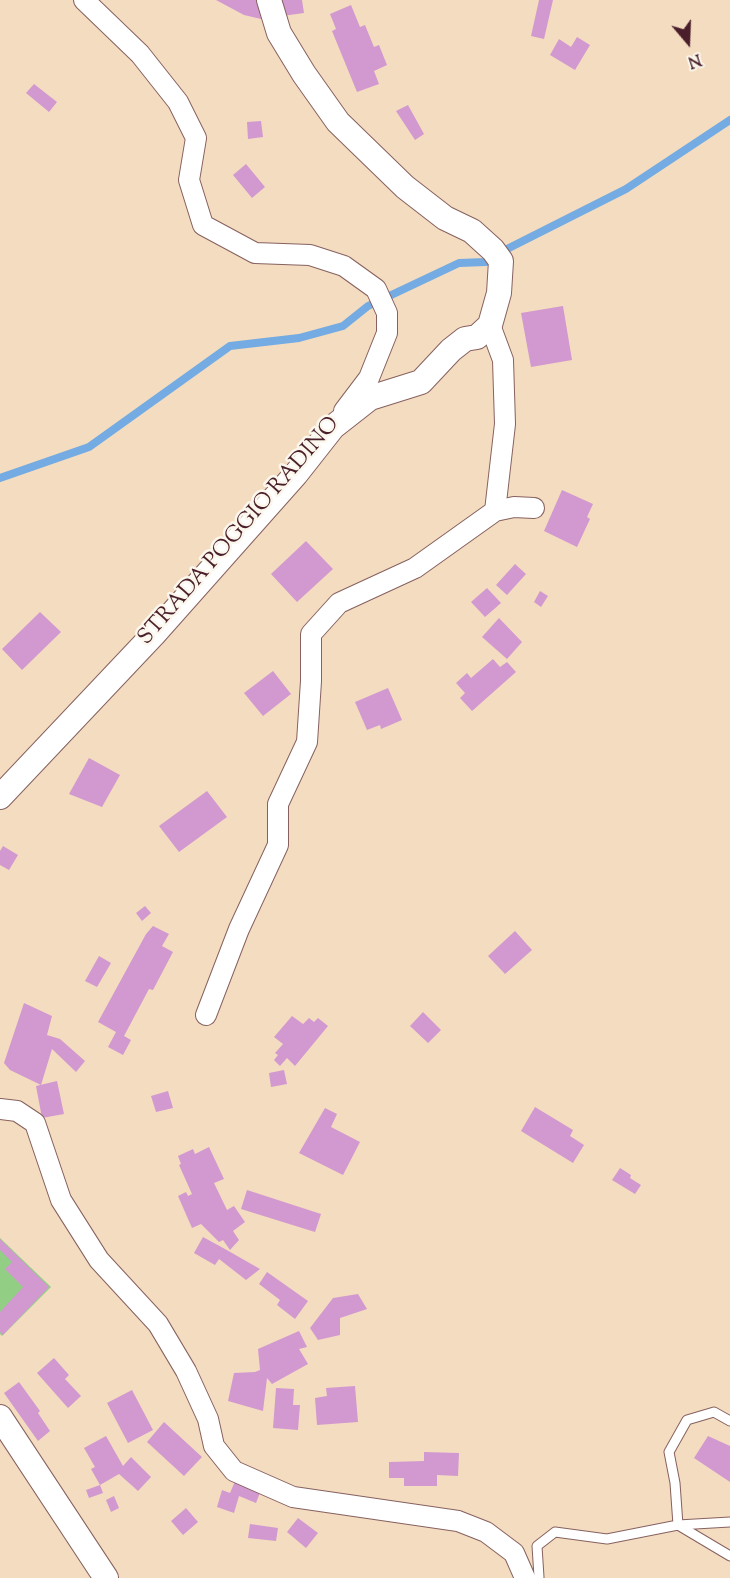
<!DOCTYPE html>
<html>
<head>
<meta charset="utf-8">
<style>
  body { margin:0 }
  #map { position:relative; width:730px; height:1578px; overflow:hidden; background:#f4dcc0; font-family:"Sorts Mill Goudy",serif }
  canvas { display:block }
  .north { position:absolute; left:658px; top:12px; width:60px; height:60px; -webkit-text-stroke:4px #fbf7ec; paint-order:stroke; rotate:161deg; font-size:16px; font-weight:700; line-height:24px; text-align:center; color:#4a1f2b }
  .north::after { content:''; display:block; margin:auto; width:21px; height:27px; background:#4a1f2b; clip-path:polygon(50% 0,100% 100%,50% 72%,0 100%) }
</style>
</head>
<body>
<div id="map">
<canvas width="730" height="1578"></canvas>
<div class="north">N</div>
</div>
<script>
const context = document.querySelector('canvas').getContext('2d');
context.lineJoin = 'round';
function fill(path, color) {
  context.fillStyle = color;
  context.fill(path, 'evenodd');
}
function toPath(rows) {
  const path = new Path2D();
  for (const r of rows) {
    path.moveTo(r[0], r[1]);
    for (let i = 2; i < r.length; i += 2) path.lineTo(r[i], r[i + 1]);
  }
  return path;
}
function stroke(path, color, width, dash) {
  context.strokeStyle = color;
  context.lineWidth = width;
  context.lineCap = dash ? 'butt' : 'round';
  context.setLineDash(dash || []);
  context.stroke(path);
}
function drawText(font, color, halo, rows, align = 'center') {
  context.font = font + ' "Sorts Mill Goudy",serif';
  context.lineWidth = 5;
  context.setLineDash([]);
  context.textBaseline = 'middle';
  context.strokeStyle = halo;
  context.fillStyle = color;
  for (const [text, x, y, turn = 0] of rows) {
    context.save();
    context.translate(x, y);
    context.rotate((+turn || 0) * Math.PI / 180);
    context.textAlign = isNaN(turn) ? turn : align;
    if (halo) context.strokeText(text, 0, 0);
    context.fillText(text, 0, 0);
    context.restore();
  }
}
const green = toPath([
  [0,1238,51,1287,2,1336,0,1334]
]);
const stream = toPath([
  [0,478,89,447,230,346,299,338,343,326,368,306,459,263,486,262,505,250,626,189,730,120]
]);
const building = toPath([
  [216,0,263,0,261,19,244,15],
  [273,0,302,0,304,13,275,17],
  [539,0,553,0,544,39,531,36],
  [351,5,360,27,365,25,374,47,379,45,387,65,374,71,379,84,357,92,332,31,336,29,330,14],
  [577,37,590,45,575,70,550,55,559,39,571,47],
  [34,84,57,102,49,112,26,93],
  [408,105,424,134,415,140,396,111],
  [261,121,263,137,248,139,247,122],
  [246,164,265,187,252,198,233,175],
  [563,306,572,360,531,367,521,313],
  [562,490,593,504,587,517,590,519,577,547,544,531],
  [306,541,333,569,297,602,271,574],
  [515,564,526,574,507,595,496,585],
  [487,588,501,603,485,617,471,602],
  [540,591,548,596,541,607,534,602],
  [40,612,61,632,22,670,2,649],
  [499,618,522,642,507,659,482,637],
  [493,659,500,667,507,662,516,672,472,711,460,698,465,693,456,683,467,673,471,678],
  [273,671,291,694,263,716,244,693],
  [388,688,402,720,381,729,380,725,367,730,355,702],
  [89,758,120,775,102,807,69,794],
  [207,791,227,817,179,852,159,826],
  [3,846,18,855,9,870,0,865,0,851],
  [145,906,151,913,142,921,136,913],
  [153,926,169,934,162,946,173,952,153,990,149,989,124,1036,131,1040,123,1055,108,1047,116,1032,98,1022,146,934],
  [515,931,532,950,505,974,488,956],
  [99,956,111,963,97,987,85,981],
  [24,1003,52,1016,47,1035,60,1039,85,1061,76,1072,52,1049,41,1085,10,1070,4,1063],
  [423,1012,441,1030,428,1043,410,1026],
  [292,1016,303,1024,309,1018,314,1022,318,1018,328,1026,295,1066,287,1058,280,1066,274,1060,278,1055,275,1053,283,1044,274,1037],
  [284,1070,287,1084,271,1087,269,1073],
  [57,1081,64,1114,42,1118,36,1086],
  [168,1091,173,1108,156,1112,151,1096],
  [535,1107,573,1130,570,1136,584,1145,573,1163,521,1131],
  [325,1108,337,1114,331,1127,360,1142,343,1175,299,1153],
  [209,1147,224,1179,214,1183,227,1210,234,1206,245,1222,233,1231,239,1240,230,1250,223,1240,219,1242,201,1224,192,1228,178,1196,186,1192,188,1196,192,1194,179,1165,181,1164,178,1156,193,1149,195,1154],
  [620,1168,631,1175,630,1178,641,1185,635,1194,612,1180],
  [247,1190,321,1214,315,1232,241,1209],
  [203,1237,225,1249,260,1269,246,1280,219,1259,215,1265,194,1253],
  [0,1239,49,1287,3,1335,0,1332,0,1312,23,1287,5,1269,12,1262,0,1250],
  [267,1272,308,1301,295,1319,277,1305,280,1300,259,1284],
  [358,1294,367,1309,340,1318,340,1335,318,1340,310,1328,333,1298],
  [299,1331,307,1347,299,1349,308,1364,272,1384,267,1378,263,1411,228,1401,234,1373,255,1372,260,1370,258,1349],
  [54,1358,69,1375,65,1379,81,1396,68,1408,37,1373],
  [19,1382,40,1411,38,1413,50,1431,38,1441,4,1393],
  [355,1386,358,1422,317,1425,315,1398,327,1396,326,1388],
  [276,1388,294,1389,293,1405,300,1405,298,1430,273,1428],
  [132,1390,153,1430,128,1443,107,1403],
  [164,1422,202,1457,184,1476,147,1442],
  [106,1436,123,1466,131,1457,151,1477,138,1491,119,1474,100,1485,91,1469,95,1467,84,1448],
  [708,1436,730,1446,730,1482,694,1458],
  [424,1452,459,1453,458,1476,437,1475,437,1486,404,1486,404,1478,389,1478,389,1462,424,1461],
  [236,1479,261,1490,256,1503,239,1496,234,1513,217,1507,222,1490,230,1493],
  [100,1485,103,1493,89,1498,86,1490],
  [114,1496,119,1508,111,1512,106,1500],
  [186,1508,198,1522,183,1535,171,1521],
  [298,1518,318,1533,306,1548,287,1532],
  [250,1524,278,1528,276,1541,248,1538]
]);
const service = toPath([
  [730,1421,714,1412,687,1420,669,1452,675,1483,678,1525,730,1522],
  [537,1578,539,1577,537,1546,555,1532,607,1539,678,1525,730,1556]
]);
const minor = toPath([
  [84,0,140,54,178,102,196,138,189,180,203,225,255,253,310,255,344,266,376,289,387,313,387,333,369,378,344,411],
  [495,511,514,507,534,508],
  [206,1015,239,929,278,845,278,804,307,742,311,681,311,634,339,603,415,568,495,511,505,424,503,360,490,325],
  [0,1109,17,1111,35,1123,61,1200,99,1260,158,1324,186,1371,208,1419,214,1446,234,1471,293,1497,458,1521,486,1532,514,1553,525,1578]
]);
const tertiary = toPath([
  [0,797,154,634,296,474,333,427,370,398,421,382,451,350,465,339,477,337,490,325,499,293,501,261,493,250,472,231,445,218,405,187,338,122,304,74,279,33,269,0],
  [0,1417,106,1578]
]);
const streetNames = [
  ["STRADA POGGIO RADINO",240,532,-49]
];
fill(green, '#92cf84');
stroke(stream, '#73abe2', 8);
fill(building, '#d199cf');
stroke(service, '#86615f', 11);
stroke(minor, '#86615f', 22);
stroke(tertiary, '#86615f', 26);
stroke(service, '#fff', 9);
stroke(minor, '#fff', 20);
stroke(tertiary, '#fff', 24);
drawText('22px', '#4a1f2b', '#fbf7ec', streetNames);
</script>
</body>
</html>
